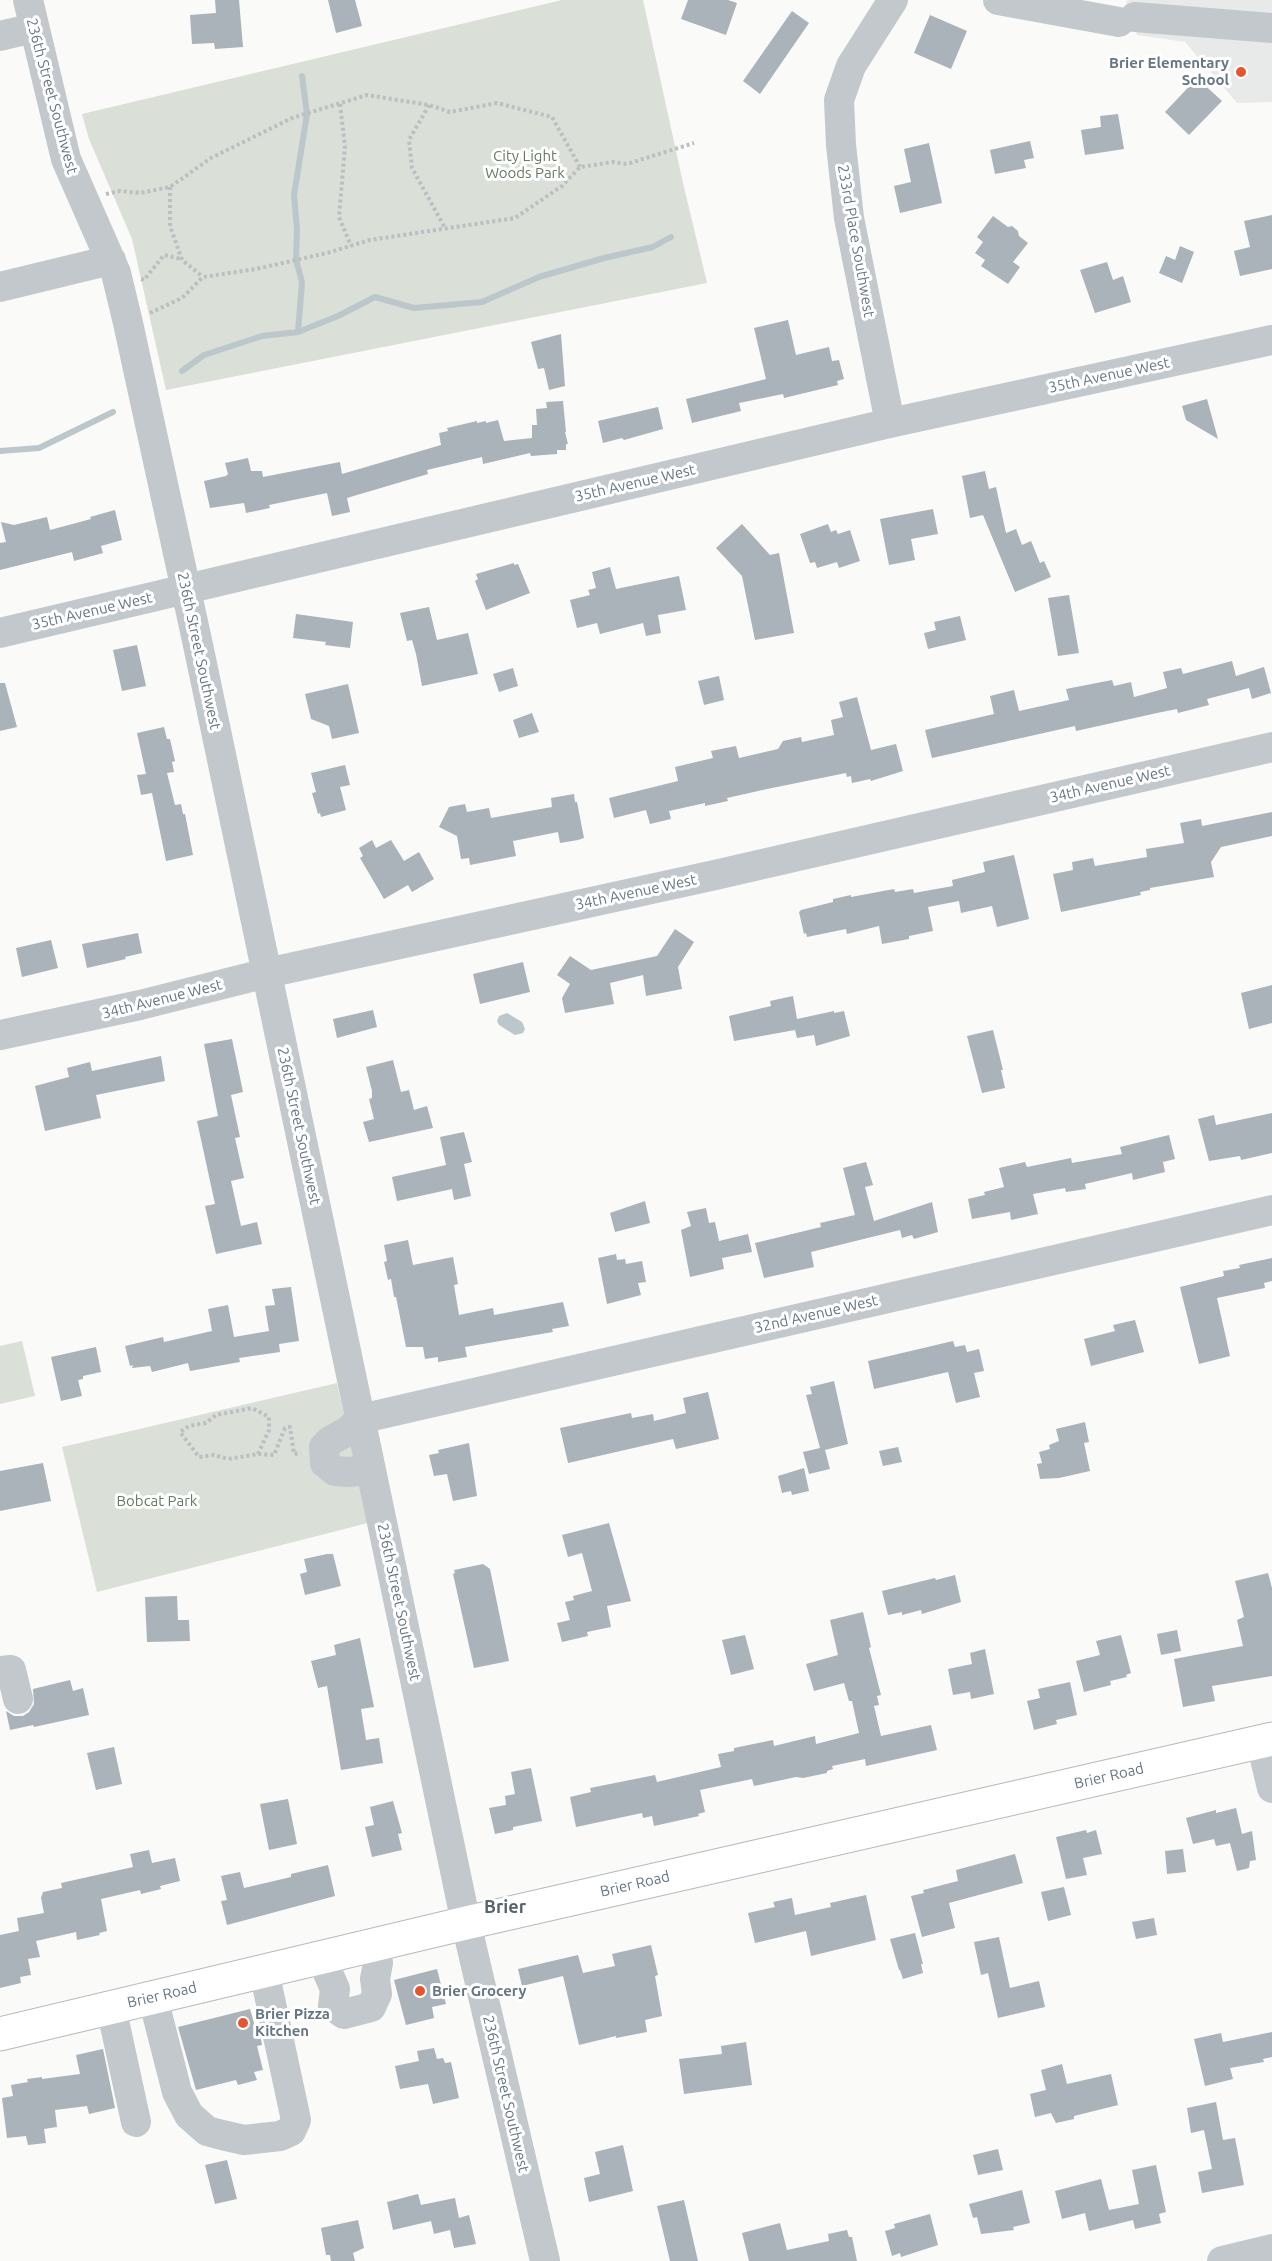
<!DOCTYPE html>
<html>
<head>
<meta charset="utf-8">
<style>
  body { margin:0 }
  canvas { display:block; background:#fafaf8 }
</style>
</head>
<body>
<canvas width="1272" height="2261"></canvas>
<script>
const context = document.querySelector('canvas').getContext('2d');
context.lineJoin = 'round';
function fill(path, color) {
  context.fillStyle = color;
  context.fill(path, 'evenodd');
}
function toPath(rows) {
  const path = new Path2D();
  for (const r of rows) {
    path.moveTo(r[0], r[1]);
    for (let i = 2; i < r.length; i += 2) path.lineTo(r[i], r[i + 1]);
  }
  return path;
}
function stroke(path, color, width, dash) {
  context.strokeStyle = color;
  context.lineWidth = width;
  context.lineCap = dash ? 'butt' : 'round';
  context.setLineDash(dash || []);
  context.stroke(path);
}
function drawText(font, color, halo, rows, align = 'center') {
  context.font = font + ' Ubuntu,sans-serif';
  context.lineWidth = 6;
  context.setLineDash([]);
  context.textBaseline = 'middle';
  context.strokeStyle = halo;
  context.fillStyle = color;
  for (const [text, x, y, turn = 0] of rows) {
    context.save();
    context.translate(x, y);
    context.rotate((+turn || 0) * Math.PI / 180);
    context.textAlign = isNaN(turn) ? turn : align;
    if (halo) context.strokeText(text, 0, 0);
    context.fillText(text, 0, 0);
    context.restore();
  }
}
const built = toPath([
  [1130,0,1272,0,1272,102,1237,103,1185,42,1137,35,1126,1]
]);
const green = toPath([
  [562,0,643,0,683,183,707,283,166,390,132,239,89,139,82,114],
  [22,1341,35,1396,0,1404,0,1346],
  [337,1383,368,1523,97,1592,62,1447]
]);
const water = toPath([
  [507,1013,522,1022,525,1029,523,1033,515,1035,499,1025,497,1021,499,1016]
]);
const stream = toPath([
  [298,332,302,282,296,260,297,229,294,195,307,114,302,76],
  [182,371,204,355,262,336,298,332,338,316,375,297,414,308,482,302,539,277,604,258,653,247,671,237],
  [0,451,39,448,113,412]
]);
const building = toPath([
  [215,0,239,0,243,47,215,49,214,43,192,44,190,15,216,13],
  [328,0,355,0,362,26,336,33],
  [688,0,728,0,737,3,726,35,681,19],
  [792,11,809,23,760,94,743,81],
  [930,15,967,31,951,69,914,53],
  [1197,78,1222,101,1189,135,1165,112],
  [1118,114,1124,149,1085,155,1081,130,1101,127,1100,116],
  [1030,141,1034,158,1024,160,1026,168,995,174,990,150],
  [929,143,942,203,900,213,894,186,911,182,904,149],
  [1272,215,1272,269,1240,276,1234,251,1250,247,1244,221],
  [993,216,1008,227,1012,226,1018,231,1019,236,1028,243,1013,262,1020,267,1008,284,981,266,985,260,975,253,983,242,977,237],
  [1180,246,1194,252,1182,283,1159,273,1166,256,1175,260],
  [1107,262,1113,280,1123,276,1131,302,1095,313,1080,270],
  [788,320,796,355,829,347,832,361,839,360,844,379,837,381,838,385,784,398,783,394,739,403,741,411,692,423,686,399,766,379,754,328],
  [561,334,565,386,549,390,544,368,538,369,531,342],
  [1207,399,1218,439,1186,420,1182,406],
  [563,401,566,432,565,432,568,444,566,444,566,450,557,450,557,454,531,456,530,453,483,464,482,457,427,470,428,474,347,498,350,512,332,516,327,493,269,505,270,508,246,513,244,503,210,508,204,481,226,476,228,474,225,463,248,458,251,471,262,471,263,477,340,462,342,474,441,445,439,433,448,431,447,428,477,421,477,423,486,421,486,423,498,420,504,441,532,438,532,425,537,425,536,409,547,408,546,402],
  [658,407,663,429,624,440,622,438,603,443,598,421],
  [985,471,989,489,996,487,1006,533,1016,529,1022,545,1031,541,1040,563,1044,561,1051,577,1015,592,983,515,970,518,962,476],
  [933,509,938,534,911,539,915,560,889,565,880,519],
  [115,510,122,540,101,546,103,553,74,561,72,552,0,570,0,543,6,542,1,522,14,525,47,517,50,530,91,519,90,517],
  [742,524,770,555,779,553,794,633,755,640,742,576,716,548],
  [828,524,831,532,836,530,838,534,850,530,860,561,839,568,837,562,817,568,815,562,810,563,800,534],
  [514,563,514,565,518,564,530,593,486,610,475,581,478,579,476,574],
  [610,567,616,589,679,576,686,610,658,615,661,633,646,636,643,623,600,634,597,623,577,628,570,600,590,595,588,590,596,588,592,572],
  [1069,595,1079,653,1058,656,1048,598],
  [429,607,437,640,468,633,478,674,422,686,416,654,412,640,407,641,400,613],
  [296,614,353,622,350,648,325,645,326,642,293,638],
  [960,616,966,640,928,649,924,633,936,630,934,622],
  [137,645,146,686,122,691,113,650],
  [1232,661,1236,676,1264,667,1271,693,1252,699,1249,688,1207,699,1209,705,1178,713,1177,709,1157,713,1076,731,1075,726,932,758,925,730,994,714,990,696,1014,690,1019,711,1069,700,1066,689,1112,680,1114,686,1131,682,1134,697,1167,688,1163,672,1181,668,1183,674],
  [513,668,518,686,499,692,493,674],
  [719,676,724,700,704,705,698,681],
  [0,683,5,683,17,727,0,731],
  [348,684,359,733,332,739,329,726,311,719,305,694],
  [857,697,871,750,896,744,903,771,871,781,870,779,852,783,851,776,847,777,846,773,767,789,727,798,728,801,705,806,705,803,669,811,671,819,650,824,646,810,614,818,609,798,678,781,675,767,713,758,711,751,736,746,739,758,778,749,783,741,801,737,802,742,834,735,831,720,843,717,839,702],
  [532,713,539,732,519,738,513,720],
  [164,727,167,739,170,739,175,761,172,762,174,772,167,773,175,805,181,804,183,814,185,814,193,855,166,861,152,793,141,795,137,775,146,774,137,733],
  [345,765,350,785,340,787,346,810,321,817,320,813,318,814,312,793,316,792,311,773],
  [574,794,575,802,577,802,584,838,578,840,560,843,558,832,513,841,516,856,470,865,469,858,461,859,457,836,439,827,449,807,465,804,467,812,489,808,491,818,552,807,551,798],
  [1272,812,1272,836,1221,847,1211,862,1214,877,1150,888,1150,890,1140,892,1141,895,1061,912,1053,874,1073,870,1072,862,1093,858,1095,866,1147,857,1146,849,1184,843,1180,823,1201,819,1202,826],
  [372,840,376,848,391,840,404,861,419,852,434,879,412,892,408,885,384,899,360,858,363,856,359,848],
  [1014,855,1029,919,997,927,992,906,961,913,959,901,928,907,933,931,909,936,909,939,882,944,879,926,847,934,846,929,807,937,806,933,804,934,799,912,801,910,833,902,833,899,851,895,851,897,894,889,895,892,913,889,914,893,953,886,952,880,985,872,983,862],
  [675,929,694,942,678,967,682,989,646,996,643,975,610,983,614,1004,565,1013,562,998,570,984,557,975,570,956,591,970,657,956],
  [138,933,142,953,125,957,126,959,87,968,82,944],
  [51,940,58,968,22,977,16,948],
  [523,962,530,992,480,1004,473,974],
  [1272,985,1272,1023,1249,1029,1241,993],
  [793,996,797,1019,834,1011,834,1013,844,1011,850,1036,816,1046,814,1035,797,1038,795,1030,734,1041,729,1016,771,1006,770,1001],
  [373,1010,377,1027,337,1038,333,1019],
  [993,1030,1003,1070,1001,1070,1005,1088,982,1093,967,1036],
  [232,1039,243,1092,231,1095,240,1137,235,1138,244,1178,231,1181,241,1226,257,1222,262,1244,216,1254,205,1206,215,1204,197,1121,218,1116,204,1044],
  [161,1056,165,1081,96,1095,101,1118,45,1131,35,1086,69,1077,67,1068,90,1062,92,1071],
  [393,1060,401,1092,409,1090,414,1110,427,1106,433,1128,369,1142,363,1122,374,1119,369,1099,372,1098,372,1091,366,1067],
  [1272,1113,1272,1153,1241,1160,1240,1156,1209,1161,1198,1119,1214,1115,1216,1125],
  [464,1132,472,1162,464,1164,471,1196,454,1200,452,1189,397,1201,392,1177,446,1165,440,1137],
  [1169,1135,1175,1159,1163,1162,1165,1172,1133,1180,1132,1173,1085,1184,1086,1189,1066,1192,1065,1188,1033,1194,1038,1214,1011,1220,1010,1212,972,1219,968,1199,985,1195,984,1192,1004,1187,999,1168,1025,1162,1027,1167,1071,1158,1072,1163,1122,1154,1120,1147],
  [866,1162,873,1185,865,1187,874,1221,932,1202,938,1232,914,1239,912,1235,902,1238,900,1230,811,1252,814,1267,764,1278,755,1243,821,1227,820,1223,855,1215,843,1168],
  [645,1201,650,1223,615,1232,610,1213],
  [706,1208,709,1223,715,1222,719,1241,748,1234,752,1252,722,1258,724,1269,690,1277,681,1230,691,1226,687,1212],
  [408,1240,413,1265,453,1257,458,1284,454,1285,459,1315,493,1308,494,1315,563,1302,569,1326,552,1329,553,1332,465,1347,467,1357,438,1362,438,1357,425,1359,423,1347,406,1347,396,1297,394,1297,391,1279,388,1280,384,1262,387,1261,384,1245],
  [616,1254,617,1260,625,1259,626,1264,642,1261,646,1282,638,1283,641,1295,607,1304,598,1258],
  [1272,1258,1272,1281,1264,1283,1265,1288,1217,1298,1230,1356,1199,1364,1180,1287,1224,1276,1223,1271,1240,1268,1239,1265],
  [291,1287,299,1341,279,1344,280,1352,239,1358,240,1362,190,1371,188,1363,152,1372,150,1366,132,1368,133,1365,130,1366,125,1346,163,1337,164,1342,212,1331,208,1309,228,1305,234,1337,269,1331,265,1306,275,1305,272,1289],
  [1135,1320,1144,1352,1091,1366,1084,1339,1115,1331,1113,1325],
  [953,1341,955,1347,965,1345,967,1352,979,1349,984,1371,974,1373,980,1397,956,1403,948,1372,874,1389,868,1361],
  [96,1347,101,1372,83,1376,83,1379,78,1380,82,1396,61,1401,51,1357],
  [834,1381,848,1444,825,1450,830,1469,809,1474,803,1452,820,1448,806,1395,812,1394,810,1387],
  [708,1392,719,1439,676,1449,673,1439,568,1463,560,1428,631,1413,632,1418,653,1414,654,1421,686,1413,683,1398],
  [1085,1422,1089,1442,1084,1443,1090,1471,1059,1478,1040,1479,1037,1464,1042,1463,1039,1452,1050,1449,1049,1445,1059,1441,1056,1429],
  [469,1443,477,1496,453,1501,447,1474,434,1476,429,1455,439,1453,438,1450],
  [898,1447,902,1462,883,1466,879,1451],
  [43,1463,51,1501,0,1511,0,1471],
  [804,1468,809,1491,792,1495,791,1491,782,1493,778,1476],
  [609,1523,631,1601,607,1606,611,1627,587,1632,588,1636,562,1642,557,1623,570,1620,565,1602,574,1600,573,1596,592,1591,582,1553,568,1557,562,1535],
  [327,1554,333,1554,341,1586,305,1595,300,1574,307,1572,304,1559],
  [483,1564,490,1569,509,1661,474,1668,453,1574,455,1573,454,1570],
  [1268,1573,1272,1588,1272,1676,1212,1686,1215,1701,1183,1707,1174,1659,1243,1646,1237,1620,1244,1617,1235,1581],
  [955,1575,961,1602,922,1614,921,1610,902,1615,902,1612,888,1615,882,1591,935,1578,936,1580],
  [177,1596,178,1620,189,1620,190,1641,147,1642,145,1597],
  [863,1612,871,1647,869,1648,881,1695,877,1696,879,1705,874,1706,881,1736,931,1725,937,1750,866,1766,865,1759,832,1766,833,1769,827,1771,827,1773,803,1778,796,1777,754,1786,752,1779,700,1790,705,1812,698,1814,699,1816,654,1826,652,1816,643,1818,642,1813,576,1827,570,1797,591,1792,590,1788,655,1775,657,1782,721,1767,718,1754,734,1751,734,1748,773,1740,774,1746,815,1736,816,1744,859,1733,852,1701,849,1701,844,1683,814,1691,806,1664,838,1655,830,1620],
  [1177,1630,1181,1651,1161,1655,1157,1634],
  [745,1635,754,1669,731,1675,722,1640],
  [1121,1635,1131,1673,1126,1675,1127,1677,1110,1681,1111,1685,1084,1692,1076,1661,1100,1655,1096,1641],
  [360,1638,374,1707,361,1709,366,1740,379,1738,383,1763,341,1770,327,1686,318,1688,311,1661,336,1655,334,1645],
  [985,1649,994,1694,971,1699,970,1692,953,1695,948,1669,972,1664,970,1653],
  [70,1680,73,1691,83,1688,89,1715,34,1727,33,1725,10,1730,6,1711,14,1716,23,1716,29,1712,34,1704,33,1689],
  [1070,1682,1077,1715,1056,1720,1057,1724,1034,1730,1027,1701,1040,1698,1038,1689],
  [114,1747,122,1784,96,1790,87,1753],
  [531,1768,542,1821,513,1827,513,1830,495,1834,489,1808,506,1805,505,1796,515,1794,511,1772],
  [288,1799,297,1844,269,1850,260,1804],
  [393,1801,402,1833,398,1834,402,1850,372,1857,365,1827,374,1825,370,1807],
  [1236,1808,1242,1834,1252,1831,1256,1860,1250,1861,1249,1868,1237,1871,1230,1843,1216,1846,1214,1839,1193,1844,1186,1818,1216,1810,1216,1813],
  [1086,1830,1087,1833,1096,1830,1102,1854,1083,1858,1087,1875,1066,1879,1056,1837],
  [1183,1849,1186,1872,1167,1874,1165,1851],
  [149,1850,152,1863,175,1858,180,1881,160,1886,161,1889,141,1894,140,1890,101,1899,107,1931,99,1933,100,1935,77,1940,76,1932,36,1941,40,1957,28,1959,31,1975,20,1977,21,1983,0,1988,0,1935,19,1931,17,1918,44,1913,41,1898,43,1892,62,1888,61,1883,133,1867,130,1854],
  [1015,1854,1023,1883,949,1903,955,1928,922,1937,911,1896,924,1893,923,1890,958,1881,956,1870],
  [328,1865,335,1896,227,1925,221,1901,227,1900,221,1876,240,1872,244,1888,291,1877,291,1874],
  [1064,1887,1071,1915,1048,1921,1041,1892],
  [866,1895,876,1940,811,1956,806,1931,755,1943,748,1913,775,1907,773,1902,792,1898,795,1915,831,1907,830,1903],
  [1154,1918,1157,1935,1136,1939,1132,1922],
  [915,1933,923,1964,921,1964,923,1973,903,1979,900,1970,899,1970,890,1939],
  [999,1937,1010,1988,1039,1981,1045,2007,998,2018,988,1973,981,1975,974,1942],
  [651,1945,658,1975,655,1976,662,2016,645,2020,647,2032,616,2038,616,2036,579,2045,563,1976,522,1986,518,1969,578,1955,583,1973,615,1966,612,1954],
  [437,1969,446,2004,432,2007,434,2018,406,2025,394,1980],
  [250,2009,256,2030,259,2029,262,2045,257,2046,263,2070,254,2072,257,2080,238,2085,236,2080,196,2090,178,2027],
  [1272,2032,1272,2057,1263,2059,1264,2062,1230,2068,1233,2079,1205,2086,1194,2039,1221,2033,1223,2042],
  [746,2042,752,2085,684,2094,679,2059,722,2054,721,2046],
  [434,2048,437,2059,443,2058,445,2063,451,2062,459,2098,433,2104,428,2084,400,2089,395,2066,419,2061,417,2051],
  [103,2049,115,2108,89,2114,87,2106,55,2110,57,2127,44,2129,46,2143,28,2145,26,2136,7,2138,2,2098,13,2096,11,2085,28,2082,27,2079,42,2077,42,2079,80,2074,76,2055],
  [1062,2064,1067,2084,1111,2074,1118,2105,1074,2116,1074,2119,1056,2123,1051,2113,1035,2117,1030,2094,1046,2090,1041,2070],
  [1216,2102,1223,2140,1235,2138,1244,2185,1202,2193,1198,2172,1212,2169,1204,2130,1191,2133,1187,2108],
  [623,2145,633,2191,589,2202,584,2178,600,2174,595,2152],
  [998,2149,1003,2170,978,2175,973,2155],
  [227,2160,237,2199,215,2204,205,2165],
  [1156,2165,1166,2212,1159,2214,1161,2223,1135,2229,1133,2220,1089,2231,1085,2213,1062,2219,1055,2191,1101,2179,1109,2210,1139,2204,1132,2170],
  [1022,2190,1030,2223,1013,2227,1014,2230,981,2234,977,2217,973,2218,969,2204],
  [418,2194,421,2205,455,2198,459,2218,469,2215,476,2244,454,2248,450,2230,434,2234,431,2221,393,2230,387,2202],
  [684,2200,698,2261,670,2261,657,2206],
  [930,2214,938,2245,901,2257,900,2253,892,2256,885,2231,895,2228,894,2224],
  [358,2220,364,2248,353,2253,355,2261,331,2261,330,2255,326,2255,321,2228],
  [780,2223,787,2250,829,2241,828,2234,847,2230,849,2237,852,2237,857,2261,749,2261,742,2233]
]);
const path = toPath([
  [340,104,345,147,339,217,351,246],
  [429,105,409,140,412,168,445,228],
  [170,187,170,226,182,260,203,277],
  [106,194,120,191,140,193,170,187,211,158,292,118,367,95,429,105,450,112,497,103,552,117,580,167],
  [141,279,144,280,164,255,181,259],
  [150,313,182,298,203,277,256,269,327,253,370,240,515,218,562,186,580,167,613,162,627,164,694,143],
  [258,1454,269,1430,269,1417,252,1408,216,1415,206,1423,189,1426,180,1432,199,1457,214,1455,228,1459,258,1454,274,1455,285,1428,290,1427,294,1454,301,1453]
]);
const minor = toPath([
  [28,0,66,159,116,273,128,323,198,645,466,1923,545,2261],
  [998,0,1119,22],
  [1135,17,1272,28],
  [0,36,34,28],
  [0,287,111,260],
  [890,423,849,218,841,145,839,100,851,66,893,0],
  [0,633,890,423,1272,340],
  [0,1035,140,1005,267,973,715,875,1272,747],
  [371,1470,348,1472,335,1471,325,1463,324,1447,330,1441,348,1431,360,1419,1272,1210],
  [0,1671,11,1670,18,1699],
  [1261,1742,1272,1788],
  [321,1957,335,1989,333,2006,344,2014,371,2007,377,1994,375,1979,378,1963,375,1944],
  [153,1998,177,2092,189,2115,207,2131,222,2135,244,2140,280,2136,291,2131,296,2120,264,1971],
  [111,2007,136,2122],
  [1222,2261,1272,2249]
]);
const major = toPath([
  [0,2034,466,1923,1272,1739]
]);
const markers = [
  [1241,72,6,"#e4572e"],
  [420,1991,6,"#e4572e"],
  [243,2023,6,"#e4572e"]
];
const poiNames = [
  ["Brier Elementary",1229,63,"right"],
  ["School",1229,80,"right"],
  ["Brier Grocery",432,1991],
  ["Brier Pizza",255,2014],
  ["Kitchen",255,2031]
];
const streetNames = [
  ["236th Street Southwest",52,96,75],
  ["233rd Place Southwest",856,241,80],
  ["35th Avenue West",1109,375,-12],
  ["35th Avenue West",635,483,-13],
  ["35th Avenue West",92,611,-13],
  ["236th Street Southwest",199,651,78],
  ["34th Avenue West",1110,784,-13],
  ["34th Avenue West",636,892,-12],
  ["34th Avenue West",162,999,-14],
  ["236th Street Southwest",299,1126,78],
  ["32nd Avenue West",816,1314,-13],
  ["236th Street Southwest",399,1602,78],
  ["Brier Road",1109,1776,-13],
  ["Brier Road",635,1884,-13],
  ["Brier Road",162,1995,-13],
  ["236th Street Southwest",506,2094,77]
];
const parkNames = [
  ["City Light",525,156],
  ["Woods Park",525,173],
  ["Bobcat Park",157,1501]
];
const quarterNames = [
  ["Brier",505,1907]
];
fill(built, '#e8e9e9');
fill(green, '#dadfd7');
fill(water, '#bbc7cb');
stroke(stream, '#bbc7cb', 6);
fill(building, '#aab3b9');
stroke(major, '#b5babe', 35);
stroke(path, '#bbbfc2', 4, [3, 3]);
stroke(minor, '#c3c8cc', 30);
stroke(major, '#fff', 33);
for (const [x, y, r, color] of markers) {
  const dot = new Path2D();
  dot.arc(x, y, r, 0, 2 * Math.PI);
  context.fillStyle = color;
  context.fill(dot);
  stroke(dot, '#fff', 2);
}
drawText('bold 15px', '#657683', '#fff', poiNames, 'left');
drawText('15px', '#657683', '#fff', streetNames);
drawText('15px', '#687a64', '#fff', parkNames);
drawText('bold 18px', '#57646e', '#fff', quarterNames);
</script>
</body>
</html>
